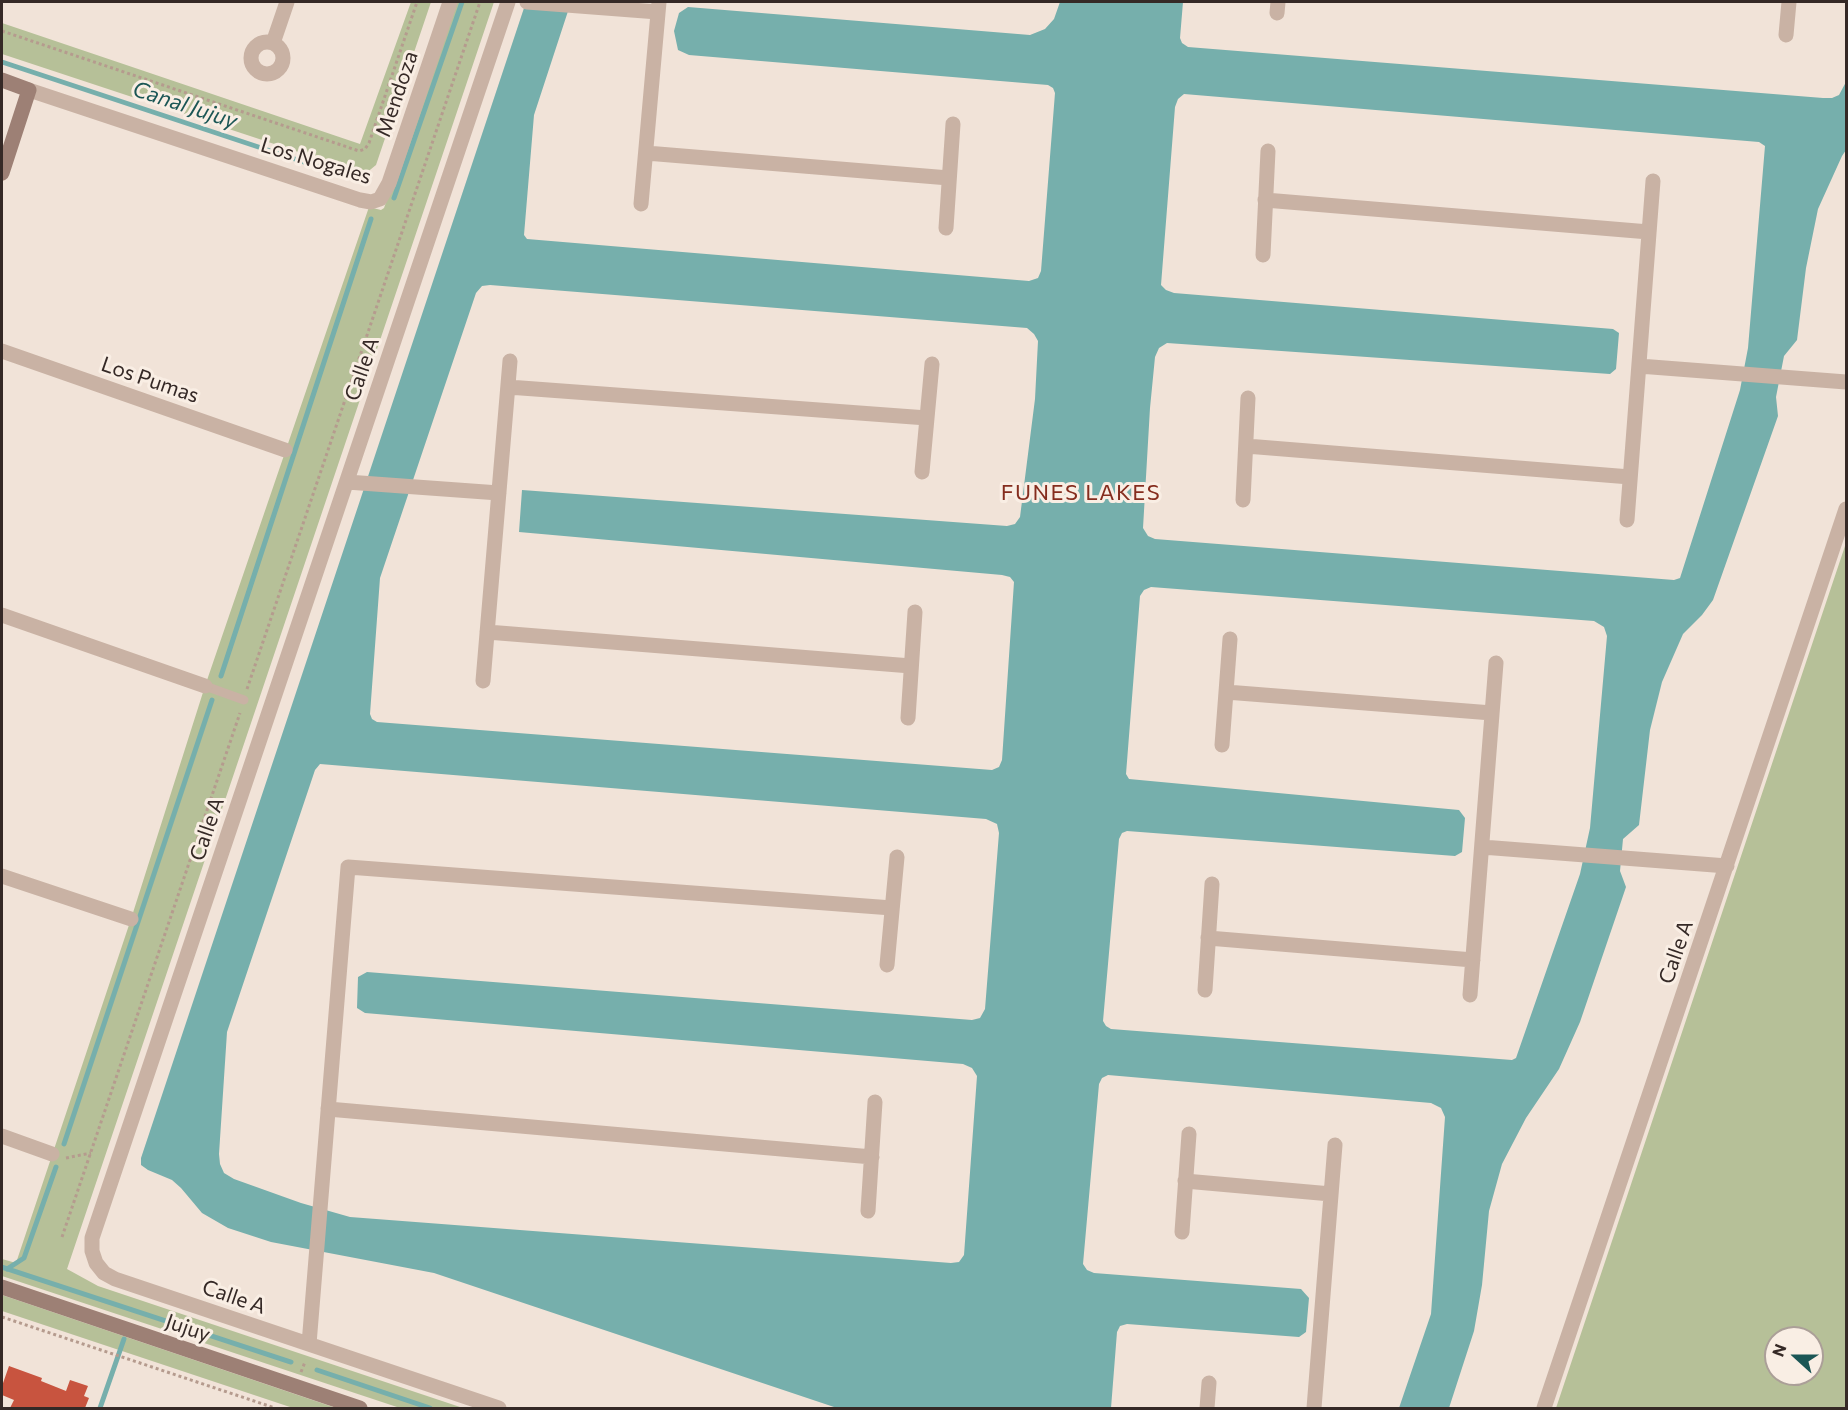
<!DOCTYPE html>
<html>
<head>
<meta charset="utf-8">
<style>
  body { margin:0 }
  #map { position:relative; width:1848px; height:1410px; overflow:hidden; background:#f1e3d8; font-family:Commissioner,sans-serif }
  canvas { display:block }
  .frame { position:absolute; inset:0; border:3px solid #352926; pointer-events:none }
  .north { position:absolute; left:1764px; top:1326px; width:60px; height:60px; box-sizing:border-box; background:#f9eee4; border:2px solid #ab9f98; border-radius:50%; rotate:291deg; font-size:16px; font-weight:700; line-height:24px; text-align:center; color:#352926 }
  .north::after { content:''; display:block; margin:auto; width:21px; height:27px; background:#1b5655; clip-path:polygon(50% 0,100% 100%,50% 72%,0 100%) }
</style>
</head>
<body>
<div id="map">
<canvas width="1848" height="1410"></canvas>
<div class="frame"></div>
<div class="north">N</div>
</div>
<script>
const context = document.querySelector('canvas').getContext('2d');
context.lineJoin = 'round';
function fill(path, color) {
  context.fillStyle = color;
  context.fill(path, 'evenodd');
}
function toPath(rows) {
  const path = new Path2D();
  for (const r of rows) {
    if (r.length === 3) {
      path.moveTo(r[0] + r[2], r[1]);
      path.arc(r[0], r[1], r[2], 0, 2 * Math.PI);
      continue;
    }
    path.moveTo(r[0], r[1]);
    for (let i = 2; i < r.length; i += 2) path.lineTo(r[i], r[i + 1]);
  }
  return path;
}
function stroke(path, color, width, dash) {
  context.strokeStyle = color;
  context.lineWidth = width;
  context.lineCap = dash ? 'butt' : 'round';
  context.setLineDash(dash || []);
  context.stroke(path);
}
function drawText(font, color, halo, rows, align = 'center') {
  context.font = font + ' Commissioner,sans-serif';
  context.lineWidth = 6;
  context.setLineDash([]);
  context.textBaseline = 'middle';
  context.strokeStyle = halo;
  context.fillStyle = color;
  for (const [text, x, y, turn = 0] of rows) {
    context.save();
    context.translate(x, y);
    context.rotate((+turn || 0) * Math.PI / 180);
    context.textAlign = isNaN(turn) ? turn : align;
    if (halo) context.strokeText(text, 0, 0);
    context.fillText(text, 0, 0);
    context.restore();
  }
}
const green = toPath([
  [411,2,431,2,376,165,365,174,2,54,2,23,360,144],
  [456,2,494,2,67,1269,98,1286,463,1408,400,1408,2,1276,2,1259,16,1263,131,919,205,686,369,207,381,210,384,208],
  [1846,543,1846,1408,1556,1408],
  [1776,1338,1812,1338,1812,1374,1776,1374],
  [2,1295,206,1364,336,1408,293,1408,2,1311]
]);
const water = toPath([
  [526,2,571,2,534,115,524,235,527,239,1029,281,1038,278,1041,271,1055,93,1053,88,1048,85,689,55,678,50,674,31,679,13,688,7,1030,35,1045,29,1054,19,1060,2,1183,2,1180,38,1182,43,1188,47,1823,98,1832,98,1839,95,1846,82,1846,150,1842,156,1818,209,1806,268,1797,340,1784,356,1776,397,1778,416,1713,600,1702,615,1683,634,1662,682,1650,730,1639,825,1623,839,1620,871,1626,887,1580,1022,1559,1069,1526,1118,1502,1164,1489,1211,1482,1285,1474,1331,1449,1408,1399,1408,1431,1314,1445,1117,1441,1108,1431,1103,1108,1075,1102,1078,1099,1084,1083,1264,1087,1270,1094,1273,1301,1289,1309,1298,1306,1332,1299,1337,1127,1324,1120,1326,1117,1332,1111,1408,837,1408,434,1273,271,1242,228,1228,202,1213,181,1188,172,1180,148,1170,141,1165,141,1158],
  [1184,94,1759,142,1765,146,1748,348,1740,390,1680,578,1674,580,1155,539,1148,536,1143,528,1150,408,1155,357,1159,348,1167,343,1610,374,1616,369,1619,333,1613,329,1174,293,1166,290,1161,285,1175,107,1178,99],
  [490,285,1027,328,1034,334,1038,341,1035,399,1020,517,1015,524,1007,526,522,490,519,532,1002,575,1010,577,1014,582,1002,760,999,767,992,770,377,722,372,719,370,714,380,578,476,293,482,286],
  [1151,587,1594,621,1604,627,1607,636,1590,828,1580,874,1516,1058,1512,1060,1111,1029,1106,1026,1103,1021,1119,839,1122,833,1127,831,1455,856,1462,852,1465,818,1459,810,1129,779,1126,774,1140,596,1144,590],
  [320,764,986,819,997,824,999,833,985,1009,980,1018,972,1020,367,972,358,977,357,1008,365,1013,963,1064,972,1068,977,1076,964,1255,959,1262,951,1263,350,1217,301,1203,234,1179,224,1173,220,1164,219,1154,227,1032,315,770]
]);
const stream = toPath([
  [2,62,358,180],
  [394,198,462,2],
  [221,676,371,219],
  [64,1144,212,700],
  [2,1267,291,1362],
  [7,1269,24,1258,56,1167],
  [317,1370,430,1408],
  [100,1408,124,1339]
]);
const building = toPath([
  [9,1366,42,1378,41,1381,66,1391,70,1380,88,1386,84,1396,89,1398,85,1408,10,1408,14,1400,2,1395,2,1386]
]);
const path = toPath([
  [2,31,359,151,365,149,369,143,417,2],
  [247,689,480,2],
  [66,1158,91,1153],
  [62,1237,240,713],
  [2,1317,275,1408],
  [301,1372,305,1362]
]);
const lane = toPath([
  [205,686,244,700]
]);
const street = toPath([
  [527,2,658,12],
  [1277,13,1278,2],
  [1786,35,1789,2],
  [267,58,16],
  [273,43,287,2],
  [29,90,360,200,371,202,380,199,389,183,450,2],
  [646,153,949,178],
  [1265,200,1649,232],
  [641,204,659,2],
  [946,228,953,124],
  [1263,255,1268,151],
  [2,351,285,450],
  [1639,366,1846,382],
  [508,387,927,418],
  [1246,446,1630,477],
  [922,472,932,364],
  [347,482,499,493],
  [1243,500,1248,398],
  [1627,520,1653,181],
  [2,615,205,686],
  [487,632,911,666],
  [483,681,510,361],
  [1226,692,1492,713],
  [908,718,915,612],
  [1222,745,1230,639],
  [1482,847,1727,866],
  [2,876,131,919],
  [1208,938,1473,960],
  [887,965,897,857],
  [1205,990,1212,884],
  [1470,995,1496,663],
  [328,1109,872,1157],
  [2,1136,52,1154],
  [1185,1181,1331,1194],
  [868,1211,875,1102],
  [1182,1232,1189,1134],
  [309,1344,348,867,892,908],
  [499,1408,115,1279,104,1273,96,1263,92,1251,92,1238,508,2],
  [1207,1408,1209,1383],
  [1314,1408,1335,1145],
  [1544,1408,1846,509]
]);
const secondary = toPath([
  [2,80,29,90,2,173],
  [2,1287,360,1408]
]);
const streetNames = [
  ["Mendoza",397,94,-71],
  ["Los Nogales",316,161,17],
  ["Calle A",362,369,-71],
  ["Los Pumas",150,380,19],
  ["Calle A",207,829,-71],
  ["Calle A",1676,952,-71],
  ["Calle A",234,1297,19],
  ["Jujuy",188,1328,19]
];
const waterNames = [
  ["Canal Jujuy",185,105,18]
];
const neighbourhoodNames = [
  ["FUNES LAKES",1081,493]
];
fill(green, '#b6c098');
fill(water, '#76afac');
stroke(stream, '#76afac', 5);
fill(building, '#c8543f');
stroke(path, '#b59b8e', 3, [3, 3]);
stroke(lane, '#c9b2a4', 9);
stroke(street, '#c9b2a4', 15);
stroke(secondary, '#9d8075', 15);
drawText('21px', '#352926', '#f9eee4', streetNames);
drawText('italic 22px', '#1b5655', '#f9eee4', waterNames);
context.letterSpacing = '1.5px';
drawText('22px', '#852d1e', '#f9eee4', neighbourhoodNames);
context.letterSpacing = '0px';
</script>
</body>
</html>
